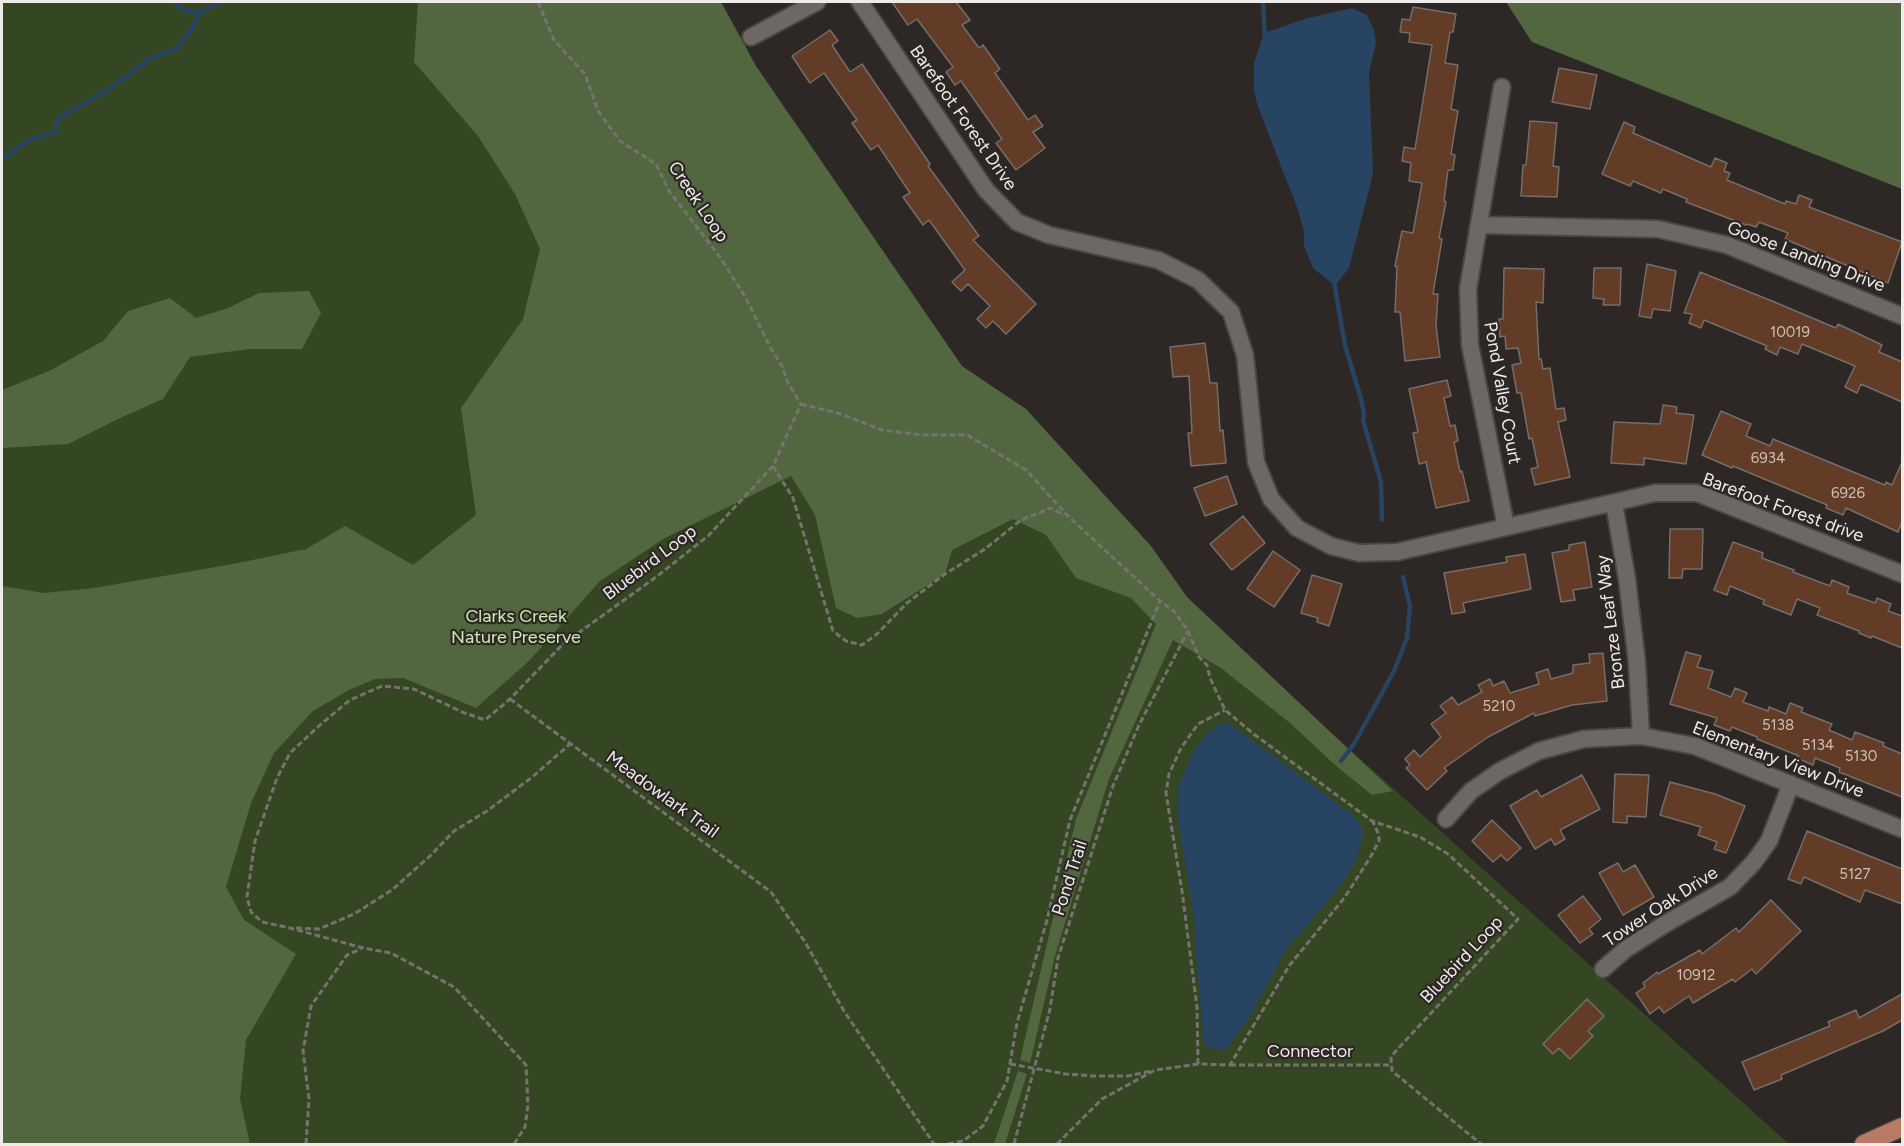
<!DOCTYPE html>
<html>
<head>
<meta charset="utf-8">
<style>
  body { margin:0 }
  #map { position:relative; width:1904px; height:1146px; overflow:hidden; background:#2d2725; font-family:Figtree,sans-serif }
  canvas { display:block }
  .frame { position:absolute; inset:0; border:3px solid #efebea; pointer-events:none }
</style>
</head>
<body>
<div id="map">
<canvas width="1904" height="1146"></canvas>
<div class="frame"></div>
</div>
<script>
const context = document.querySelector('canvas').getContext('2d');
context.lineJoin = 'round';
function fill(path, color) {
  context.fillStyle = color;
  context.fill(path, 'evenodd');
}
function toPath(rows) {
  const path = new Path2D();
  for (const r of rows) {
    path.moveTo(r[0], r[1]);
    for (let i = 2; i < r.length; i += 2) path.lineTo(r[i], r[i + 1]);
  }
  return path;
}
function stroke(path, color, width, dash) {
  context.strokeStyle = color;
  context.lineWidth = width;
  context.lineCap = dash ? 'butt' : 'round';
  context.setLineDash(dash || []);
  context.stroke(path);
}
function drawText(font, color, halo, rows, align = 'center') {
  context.font = font + ' Figtree,sans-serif';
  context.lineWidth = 4.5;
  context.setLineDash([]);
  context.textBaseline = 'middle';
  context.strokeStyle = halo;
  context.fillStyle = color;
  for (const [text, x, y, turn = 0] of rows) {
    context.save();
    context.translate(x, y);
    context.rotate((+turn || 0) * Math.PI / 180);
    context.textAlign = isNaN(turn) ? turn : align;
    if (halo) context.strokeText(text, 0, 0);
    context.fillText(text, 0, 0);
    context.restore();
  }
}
const green = toPath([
  [2,2,721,2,756,66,1023,456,1789,1144,2,1144]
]);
const forest = toPath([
  [418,2,721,2,756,66,962,366,1026,409,1151,546,1187,597,1393,791,1372,795,1334,764,1290,723,1221,668,1173,640,1109,779,1055,956,1030,1063,1020,1060,1076,819,1156,624,1131,598,1076,578,1046,535,1013,519,952,550,945,574,882,614,857,618,836,608,815,515,791,476,665,538,600,581,529,661,476,708,403,678,375,679,349,690,313,711,274,753,251,803,226,887,244,920,296,954,246,1040,240,1099,250,1144,2,1144,2,586,44,593,94,588,233,564,306,549,345,526,413,565,476,515,461,408,523,319,540,249,515,194,478,136,414,62],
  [1506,2,1902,2,1902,189,1532,42],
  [309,291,321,313,302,349,250,349,190,357,163,399,118,419,68,444,2,448,2,390,49,371,103,341,128,311,170,298,196,318,228,308,259,293],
  [1018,1071,1027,1074,1005,1144,994,1144]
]);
const water = toPath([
  [1352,8,1367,15,1374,30,1376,43,1369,72,1373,174,1349,268,1335,286,1313,268,1304,246,1304,232,1298,210,1257,104,1254,89,1254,63,1264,33,1308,18],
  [1220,724,1230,724,1352,814,1360,823,1363,837,1356,859,1342,884,1285,951,1250,1017,1225,1051,1206,1046,1204,1043,1195,942,1196,931,1177,812,1178,788,1192,754,1207,733]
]);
const stream = toPath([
  [174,2,181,9,199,13],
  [1263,2,1265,38],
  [2,159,28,140,55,132,58,118,111,88,149,59,176,49,194,26,199,13,221,2],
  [1334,282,1345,345,1361,399,1364,414,1363,420,1381,482,1382,520],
  [1341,761,1354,744,1394,671,1407,638,1410,606,1403,577]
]);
const building = toPath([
  [892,2,956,2,970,20,962,25,979,48,983,45,1000,69,995,73,1028,120,1035,115,1043,126,1033,132,1045,148,1016,170,996,143,1002,139,961,81,955,85,946,72,953,67,917,19,908,25,892,2],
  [1413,7,1456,14,1453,32,1450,32,1445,63,1458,65,1451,109,1458,111,1451,154,1455,155,1453,170,1448,170,1444,201,1446,202,1439,238,1442,239,1433,294,1438,294,1436,326,1440,357,1405,361,1400,312,1395,312,1397,267,1395,266,1402,231,1413,233,1422,183,1409,181,1411,163,1402,161,1404,147,1415,149,1432,45,1409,42,1410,33,1400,32,1402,19,1410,20,1413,7],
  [830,30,838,41,832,45,850,72,862,64,930,164,928,166,979,236,973,240,1036,304,1006,334,993,321,986,328,977,319,990,306,968,284,961,291,952,282,965,270,929,220,923,225,903,197,910,193,878,145,871,150,852,123,857,120,824,73,810,83,792,56,830,30],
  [1559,68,1597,75,1590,109,1552,102,1559,68],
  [1530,121,1557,123,1553,166,1559,167,1557,197,1521,196,1523,165,1526,165,1530,121],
  [1624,122,1635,127,1633,133,1711,167,1715,158,1727,163,1724,171,1730,173,1727,180,1785,204,1786,201,1796,204,1799,195,1812,200,1809,207,1902,242,1888,283,1785,239,1788,233,1759,222,1756,227,1747,224,1746,225,1686,202,1687,199,1663,189,1661,193,1633,181,1630,186,1602,174,1624,122],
  [1647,264,1676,271,1670,311,1653,309,1651,318,1639,316,1647,264],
  [1504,268,1544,269,1543,303,1536,302,1539,359,1541,359,1543,369,1550,368,1556,409,1564,408,1566,420,1558,422,1570,477,1535,485,1531,469,1538,467,1532,438,1529,439,1521,393,1517,393,1512,365,1521,363,1518,348,1506,349,1505,336,1500,337,1499,319,1503,319,1504,268],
  [1594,268,1621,268,1620,305,1603,305,1604,299,1593,298,1594,268],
  [1700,272,1772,301,1836,328,1838,324,1882,345,1879,352,1902,362,1902,402,1861,384,1857,393,1845,387,1855,366,1802,344,1798,354,1780,347,1777,355,1765,349,1767,346,1704,320,1701,328,1689,323,1692,314,1684,313,1700,272],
  [1205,343,1210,383,1217,383,1220,431,1223,430,1226,463,1191,466,1188,433,1192,433,1189,376,1173,377,1170,347,1205,343],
  [1447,380,1451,396,1444,398,1450,426,1455,425,1458,441,1454,442,1460,472,1462,471,1469,501,1436,508,1426,462,1419,464,1413,433,1418,432,1409,389,1447,380],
  [1663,405,1677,407,1676,413,1694,415,1686,464,1644,458,1644,465,1611,463,1614,422,1660,424,1663,405],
  [1721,411,1751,424,1746,436,1770,446,1773,439,1885,485,1886,482,1892,485,1902,462,1902,521,1898,532,1846,508,1843,515,1826,508,1827,505,1733,466,1732,468,1702,455,1721,411],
  [1227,476,1237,504,1205,516,1194,488,1227,476],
  [1243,516,1265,543,1232,570,1210,544,1243,516],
  [1670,529,1703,529,1702,569,1683,569,1682,578,1669,578,1670,529],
  [1585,542,1592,587,1573,590,1575,600,1561,602,1552,553,1569,550,1569,545,1585,542],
  [1733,542,1763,553,1762,558,1794,570,1793,572,1830,586,1832,580,1849,587,1847,593,1875,603,1877,598,1891,604,1888,611,1902,616,1902,648,1872,636,1871,638,1859,633,1859,631,1817,615,1820,608,1797,599,1791,615,1763,604,1764,600,1730,586,1727,595,1714,590,1733,542],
  [1273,551,1300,570,1274,607,1247,589,1273,551],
  [1525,554,1531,589,1463,603,1465,612,1452,614,1444,573,1507,562,1506,557,1525,554],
  [1312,575,1342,584,1329,626,1317,622,1318,618,1301,613,1312,575],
  [1686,652,1701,656,1697,667,1713,671,1708,688,1731,697,1735,688,1747,693,1743,702,1768,711,1769,707,1786,714,1790,703,1803,708,1801,712,1832,724,1829,730,1852,740,1855,732,1884,743,1883,746,1902,754,1902,797,1839,772,1840,768,1815,758,1813,765,1797,758,1799,756,1757,739,1757,737,1732,727,1730,731,1714,725,1717,718,1670,704,1686,652],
  [1603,653,1607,701,1572,705,1535,716,1534,713,1488,737,1444,768,1447,771,1427,790,1406,768,1410,765,1405,759,1414,750,1420,757,1441,737,1431,724,1446,713,1440,706,1452,697,1458,705,1482,692,1478,685,1490,679,1493,686,1504,681,1510,693,1539,684,1536,673,1548,669,1551,679,1573,673,1573,665,1590,663,1589,654,1603,653],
  [1615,774,1649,775,1646,817,1627,816,1627,823,1613,822,1615,774],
  [1582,775,1600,809,1560,830,1565,839,1555,845,1551,839,1535,849,1510,806,1537,790,1541,797,1582,775],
  [1670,782,1715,794,1745,806,1726,853,1714,849,1717,842,1698,835,1701,827,1660,815,1670,782],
  [1492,820,1521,848,1507,861,1501,855,1493,862,1472,841,1492,820],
  [1807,831,1902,869,1902,904,1865,890,1860,902,1804,877,1801,884,1788,879,1807,831],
  [1618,863,1623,872,1635,865,1654,897,1623,915,1599,873,1618,863],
  [1583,896,1601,919,1589,929,1593,934,1580,943,1558,915,1583,896],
  [1771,900,1801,931,1756,974,1752,969,1735,982,1733,979,1693,1003,1689,996,1664,1013,1659,1007,1650,1014,1636,993,1645,987,1643,983,1657,972,1658,974,1700,950,1702,954,1736,928,1739,932,1771,900],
  [1902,994,1902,1020,1883,1031,1781,1075,1782,1079,1754,1090,1742,1062,1830,1026,1828,1022,1856,1010,1859,1018,1902,994],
  [1587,999,1604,1016,1588,1031,1593,1036,1570,1059,1559,1048,1553,1054,1543,1044,1587,999]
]);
const path = toPath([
  [538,2,554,40,585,74,598,111,620,141,656,164,669,191,720,257,746,298,770,347,782,366,788,383,801,404],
  [801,404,841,414,882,430,922,435,967,435,1026,470,1069,517,1160,601,1175,612,1188,631,1199,657,1207,665,1210,678,1225,710,1255,735,1372,821,1420,837,1448,854,1518,919,1395,1052,1391,1058,1392,1071,1481,1144],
  [773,466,793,498,833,631,846,641,862,645,877,634,907,603,945,574,985,549,1021,520,1051,508,1064,515],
  [510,699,771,892,805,942,844,1011,934,1144],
  [296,928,319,929,354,914,392,890,430,856,454,831,487,811,531,778,570,744],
  [1010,1064,1066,1074,1094,1076,1128,1076,1151,1071],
  [1198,1064,1197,1007,1182,891,1166,793,1169,774,1181,748,1198,724,1225,710],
  [1230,1065,1390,1065],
  [306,1144,309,1099,303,1051,311,1006,347,955,361,949],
  [514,1144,525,1127,528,1105,526,1065,454,987,391,953,363,948,290,928,262,922,251,912,247,897,255,841,277,778,290,753,321,724,350,700,382,686,414,689,462,712,485,720,510,699,563,644,656,577,708,536,773,466,801,404],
  [948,1144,963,1141,983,1126,1007,1081,1017,1023,1047,920,1070,820,1160,601],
  [1014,1144,1050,1009,1058,958,1113,786,1139,725,1188,631],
  [1057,1144,1102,1099,1155,1070,1198,1064,1230,1065,1289,966,1345,897,1371,856,1379,841,1379,835,1373,822]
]);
const minor = toPath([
  [860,2,986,190,1017,222,1049,235,1158,260,1198,280,1231,312,1245,355,1256,462,1271,499,1297,528,1331,546,1359,553,1397,552,1655,493,1697,493,1902,574],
  [751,37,817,2],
  [1502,87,1468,289,1470,345,1506,527],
  [1479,225,1658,229,1727,245,1902,316],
  [1614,503,1627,579,1637,663,1641,736],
  [1446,819,1471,791,1500,771,1539,751,1584,739,1641,736,1695,746,1902,829],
  [1603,969,1626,949,1665,924,1730,887,1754,862,1769,841,1791,784]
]);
const major = toPath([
  [1864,1144,1902,1127]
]);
const numberNames = [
  ["10019",1790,333],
  ["6934",1768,459],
  ["6926",1848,494],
  ["5210",1499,707],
  ["5138",1778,726],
  ["5134",1818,746],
  ["5130",1861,757],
  ["5127",1855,875],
  ["10912",1696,976]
];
const streetNames = [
  ["Barefoot Forest Drive",963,118,55],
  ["Creek Loop",698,202,56],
  ["Goose Landing Drive",1806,257,21],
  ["Pond Valley Court",1502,393,80],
  ["Barefoot Forest drive",1783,508,20],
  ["Bluebird Loop",650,563,-37],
  ["Bronze Leaf Way",1611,622,-97],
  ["Elementary View Drive",1778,760,21],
  ["Meadowlark Trail",662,795,36],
  ["Pond Trail",1070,878,-72],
  ["Tower Oak Drive",1661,907,-33],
  ["Bluebird Loop",1462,960,-47],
  ["Connector",1310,1052]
];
const parkNames = [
  ["Clarks Creek",516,617],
  ["Nature Preserve",516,638]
];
fill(green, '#354722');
fill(forest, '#52663f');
fill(water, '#274462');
stroke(stream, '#274462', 4.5);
fill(building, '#623c27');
stroke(building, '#746e6a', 1.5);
stroke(minor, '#494543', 20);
stroke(major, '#494543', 21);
stroke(path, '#777270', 3, [6, 3]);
stroke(minor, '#6e6865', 16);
stroke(major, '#b97b66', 18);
drawText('15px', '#ccbfb9', null, numberNames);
drawText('18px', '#efebea', '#2d2725', streetNames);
drawText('18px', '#cdeead', '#2d2725', parkNames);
</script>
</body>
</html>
